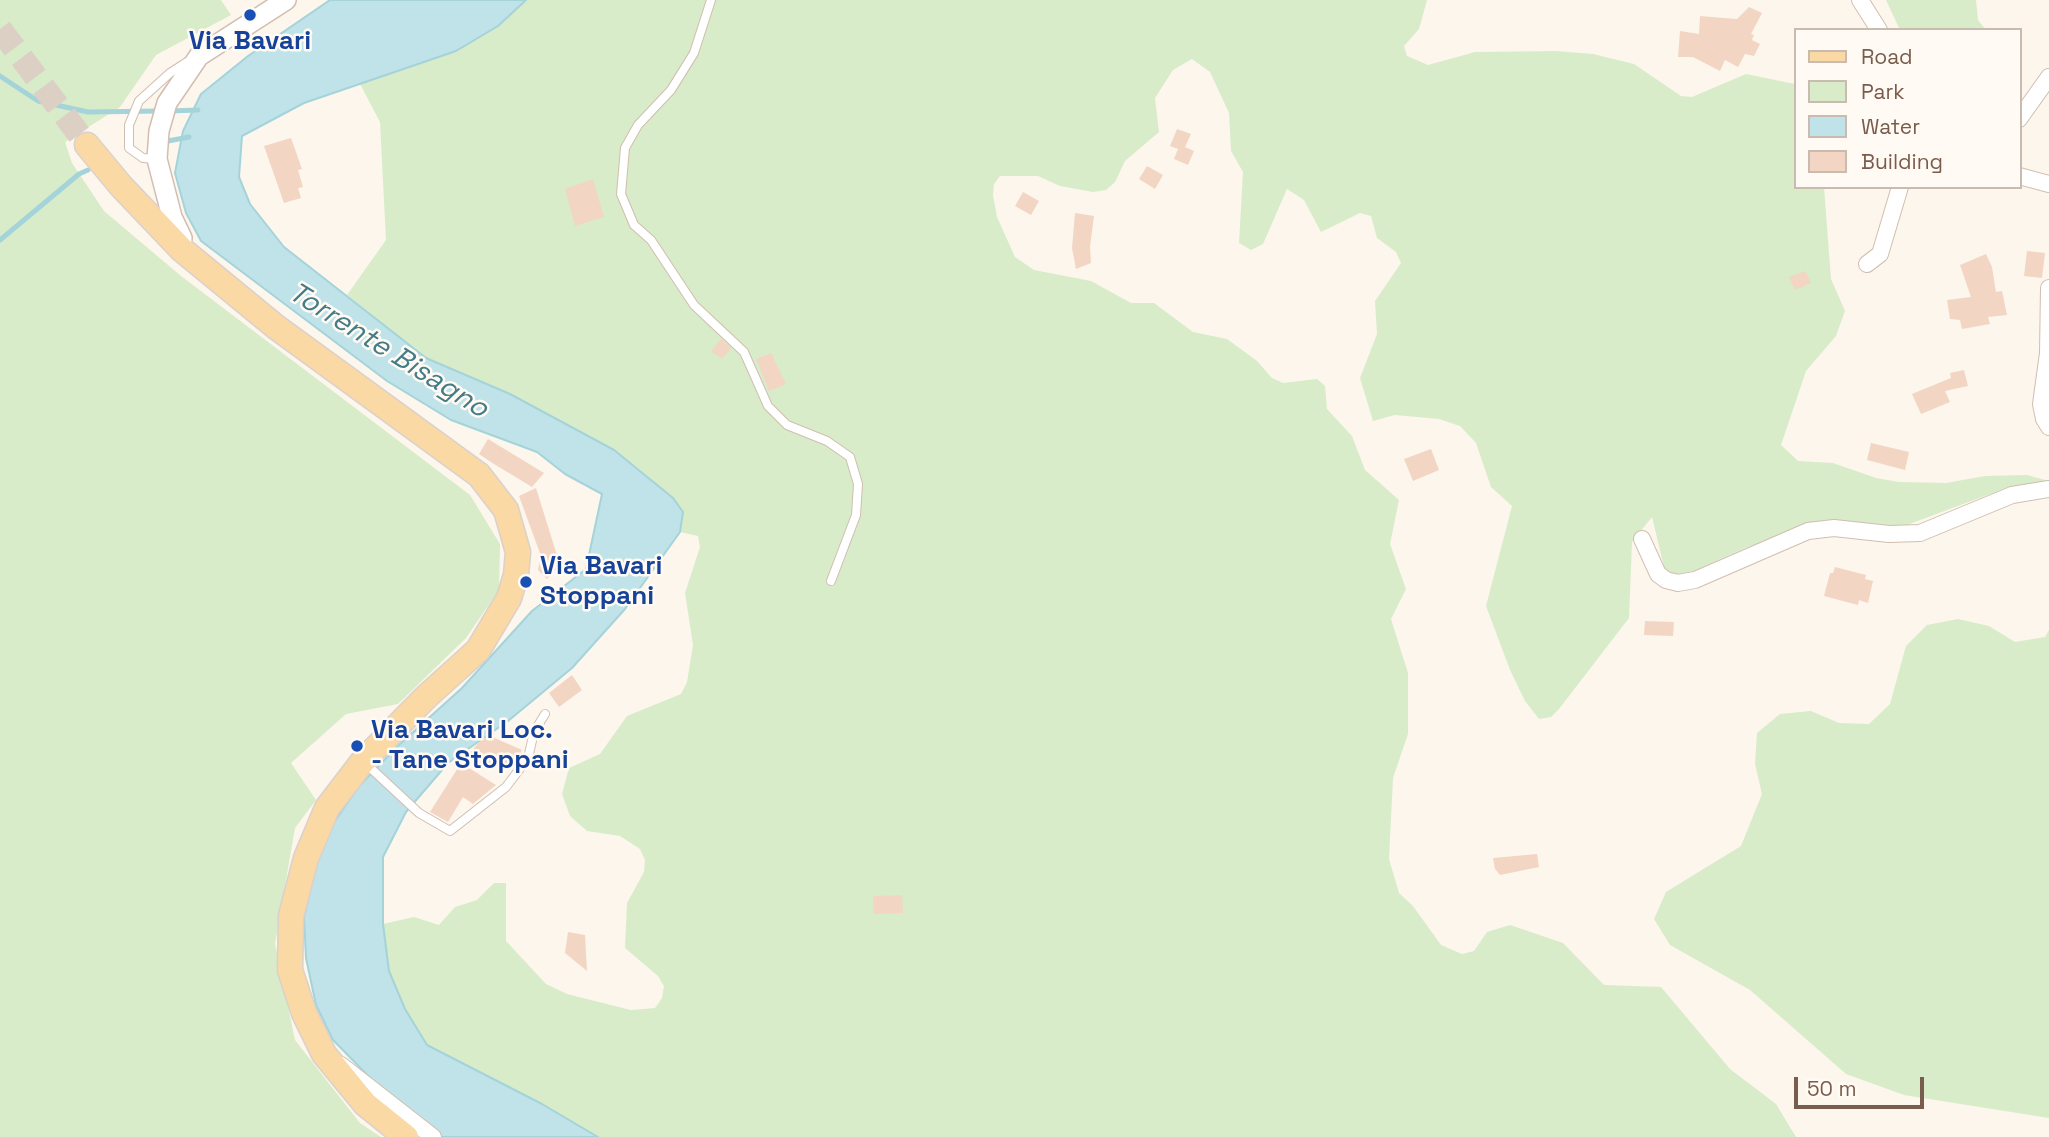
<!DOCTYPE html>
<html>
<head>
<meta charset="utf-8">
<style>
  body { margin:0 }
  #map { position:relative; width:2049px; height:1137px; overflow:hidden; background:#fdf6ec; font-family:"Space Grotesk",sans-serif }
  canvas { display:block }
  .legend { position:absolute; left:1794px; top:28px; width:228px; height:161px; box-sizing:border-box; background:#fffaf3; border:2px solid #cabbb1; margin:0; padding:9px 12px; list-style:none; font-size:21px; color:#7a5c4d }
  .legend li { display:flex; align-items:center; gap:14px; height:35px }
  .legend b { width:35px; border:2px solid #cabbb1 }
  .scale { position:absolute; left:1794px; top:1077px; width:130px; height:32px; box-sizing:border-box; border:4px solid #7a5c4d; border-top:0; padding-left:9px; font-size:21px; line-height:24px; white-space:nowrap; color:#7a5c4d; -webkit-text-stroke:5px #fffaf3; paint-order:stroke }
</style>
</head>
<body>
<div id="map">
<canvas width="2049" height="1137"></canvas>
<ul class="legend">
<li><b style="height:9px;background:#fbd9a5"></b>Road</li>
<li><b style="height:19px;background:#d8ecc9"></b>Park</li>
<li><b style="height:19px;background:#bfe3e8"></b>Water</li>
<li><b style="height:19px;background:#f3d5c3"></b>Building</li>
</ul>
<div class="scale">50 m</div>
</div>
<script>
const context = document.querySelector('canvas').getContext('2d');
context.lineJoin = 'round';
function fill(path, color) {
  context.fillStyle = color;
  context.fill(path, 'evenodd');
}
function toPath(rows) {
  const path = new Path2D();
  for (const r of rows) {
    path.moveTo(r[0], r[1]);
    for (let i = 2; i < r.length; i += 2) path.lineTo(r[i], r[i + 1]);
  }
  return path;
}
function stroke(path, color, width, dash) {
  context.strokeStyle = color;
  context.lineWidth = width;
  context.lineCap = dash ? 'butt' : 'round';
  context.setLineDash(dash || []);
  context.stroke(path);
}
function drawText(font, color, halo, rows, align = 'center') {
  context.font = font + ' "Space Grotesk",sans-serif';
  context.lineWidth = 5;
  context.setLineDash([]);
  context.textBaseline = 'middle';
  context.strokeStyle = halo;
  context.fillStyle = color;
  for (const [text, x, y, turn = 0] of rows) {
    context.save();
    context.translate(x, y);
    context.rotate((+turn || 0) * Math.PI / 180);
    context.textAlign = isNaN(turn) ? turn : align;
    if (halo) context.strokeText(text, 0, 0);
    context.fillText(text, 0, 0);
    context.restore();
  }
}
const green = toPath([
  [0,0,221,0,231,15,156,55,120,107,65,142,72,163,104,211,181,276,470,495,500,544,499,590,466,638,398,704,346,714,291,763,316,800,295,828,275,944,295,1040,360,1123,381,1137,0,1137],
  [526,0,1427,0,1419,29,1404,46,1407,56,1428,65,1475,52,1556,51,1593,54,1634,64,1681,96,1692,97,1746,74,1795,84,1795,187,1824,187,1831,279,1845,311,1836,336,1806,371,1781,445,1798,461,1833,463,1876,478,1899,482,1946,483,1985,476,2027,475,2049,481,2009,487,1904,526,1814,524,1745,548,1687,574,1676,576,1665,571,1652,517,1632,542,1629,618,1559,709,1551,717,1539,719,1525,701,1510,670,1486,606,1512,506,1491,487,1476,443,1460,426,1439,419,1395,415,1373,421,1360,378,1377,334,1375,301,1401,263,1396,252,1377,238,1371,216,1360,213,1321,232,1304,200,1287,189,1263,244,1251,250,1239,243,1243,172,1231,151,1229,113,1210,72,1192,59,1173,70,1155,98,1159,132,1125,161,1115,182,1106,190,1093,192,1060,186,1038,176,1000,176,994,184,993,195,997,217,1015,257,1034,270,1091,281,1131,303,1154,303,1193,332,1227,339,1257,361,1272,378,1283,383,1317,379,1325,386,1327,409,1352,436,1365,470,1399,500,1390,544,1406,589,1391,619,1408,673,1408,734,1393,778,1389,859,1399,893,1413,906,1441,945,1462,954,1474,951,1487,932,1510,925,1563,943,1604,985,1661,987,1730,1069,1776,1104,1796,1137,598,1137,542,1104,427,1046,404,1009,389,971,383,924,414,917,439,925,455,907,477,900,494,883,506,883,506,941,546,984,567,994,631,1010,655,1008,662,998,664,986,658,976,625,948,627,903,644,872,645,860,640,849,620,836,587,831,570,816,562,794,569,768,600,754,627,716,681,694,687,682,693,645,685,593,700,547,698,536,680,532,683,512,614,450,510,394,426,358,347,295,386,240,380,122,359,82,456,51,498,26],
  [1886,0,1976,0,1978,20,1986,30,1900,30],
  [1958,619,1989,626,2015,642,2045,637,2049,630,2049,1118,1904,1095,1846,1074,1750,990,1670,945,1654,919,1666,892,1741,846,1762,794,1755,764,1757,733,1780,714,1811,711,1839,723,1869,724,1890,704,1906,646,1927,625]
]);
const water = toPath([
  [330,0,526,0,498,26,456,51,304,103,242,136,239,177,250,204,284,247,426,358,510,394,614,450,673,498,683,512,680,532,625,609,572,668,508,721,448,763,406,812,383,857,383,924,389,971,405,1009,427,1045,542,1104,598,1137,440,1137,378,1086,333,1040,316,1005,306,958,304,917,314,871,330,828,359,786,401,743,462,688,532,611,586,569,602,494,565,474,537,452,451,420,387,381,201,241,186,213,175,173,183,131,201,94,248,56,330,0]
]);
const stream = toPath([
  [0,76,38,101,88,112,160,111],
  [169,111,198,110],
  [168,141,189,137],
  [0,240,79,174,88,170]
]);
const building = toPath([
  [1749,7,1762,13,1751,34,1754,35,1752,40,1760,44,1754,56,1745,54,1738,67,1725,60,1720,71,1693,57,1678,57,1680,31,1699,34,1700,16,1737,19],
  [1177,129,1191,134,1185,147,1194,151,1188,165,1174,159,1178,149,1170,146],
  [291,138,302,169,298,170,303,187,298,188,301,198,284,203,264,146],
  [1147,166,1163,175,1155,189,1139,179],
  [593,179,604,217,575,226,565,189],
  [1023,192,1039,201,1031,215,1015,206],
  [1075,213,1094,216,1090,247,1091,263,1076,269,1072,248],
  [2027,251,2045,253,2042,278,2024,276],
  [1986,254,1992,267,1996,292,2002,291,2007,315,1988,317,1990,324,1962,329,1960,320,1950,319,1947,300,1971,297,1960,265],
  [1805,271,1811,283,1795,290,1789,277],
  [721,339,731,348,722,359,711,351],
  [771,353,786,384,769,391,756,359],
  [1964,370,1968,386,1945,391,1950,402,1921,414,1912,394,1951,378,1950,373],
  [488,439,544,473,532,487,494,464,479,454],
  [1871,443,1909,452,1905,470,1867,460],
  [1431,449,1439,470,1413,481,1404,459],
  [536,488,560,565,547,579,538,570,541,556,519,496],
  [1835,567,1866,575,1865,579,1873,581,1868,603,1859,600,1858,605,1824,596,1830,573,1833,573],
  [1645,621,1674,622,1673,636,1644,635],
  [572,675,582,690,559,707,549,693],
  [490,736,522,750,512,768,462,762,481,740],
  [461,763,496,785,473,804,463,797,448,822,430,812],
  [1537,854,1539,867,1500,875,1495,869,1493,858],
  [902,895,903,913,874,914,873,896],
  [568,932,585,935,587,971,565,953]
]);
const primaryTunnel = toPath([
  [0,29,87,145]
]);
const service = toPath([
  [711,0,694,53,671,90,638,125,625,148,621,194,634,225,651,240,694,305,744,352,768,406,787,425,827,441,850,457,858,484,856,515,831,581],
  [156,159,143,158,129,148,129,125,139,101,170,73,187,62],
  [364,762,419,813,450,831,506,787,528,758,534,732,545,714]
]);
const minor = toPath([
  [1860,0,1879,30],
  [2019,119,2049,77],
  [2019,176,2049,184],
  [1867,264,1880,254,1900,187],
  [2049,288,2048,353,2041,404,2044,419,2049,427],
  [1642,539,1658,574,1666,580,1678,583,1695,580,1808,531,1834,528,1889,534,1920,533,2012,495,2049,489],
  [341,1065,433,1137]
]);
const tertiary = toPath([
  [181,249,182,238,172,217,157,159,159,131,167,103,199,56,286,0]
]);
const primary = toPath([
  [87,145,121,186,181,249,276,327,479,475,506,510,518,552,516,575,509,598,478,650,426,697,363,761,327,808,306,858,291,916,290,970,304,1013,324,1054,365,1104,406,1137]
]);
const markers = [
  [250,15,7,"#1a4fb4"],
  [526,582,7,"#1a4fb4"],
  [357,746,7,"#1a4fb4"]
];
const transitNames = [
  ["Via Bavari",250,42,"center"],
  ["Via Bavari",540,567],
  ["Stoppani",540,597],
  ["Via Bavari Loc.",371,731],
  ["- Tane Stoppani",371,761]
];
const waterNames = [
  ["Torrente Bisagno",388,351,32]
];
fill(green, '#d8ecc9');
fill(water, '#bfe3e8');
stroke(water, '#a5d3da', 2);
stroke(stream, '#a5d3da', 5);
fill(building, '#f3d5c3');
stroke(primaryTunnel, '#dcd0c4', 24, [24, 12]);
stroke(service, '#d1beb0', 10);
stroke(minor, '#d1beb0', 18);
stroke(tertiary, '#d1beb0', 22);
stroke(primary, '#dad1cd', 27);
stroke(service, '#fff', 8);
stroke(minor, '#fff', 16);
stroke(tertiary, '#fff', 19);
stroke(primary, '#fbd9a5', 24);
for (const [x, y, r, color] of markers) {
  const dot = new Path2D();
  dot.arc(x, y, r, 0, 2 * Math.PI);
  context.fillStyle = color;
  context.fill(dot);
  stroke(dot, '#fffaf3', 2.5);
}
drawText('bold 26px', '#164399', '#fffaf3', transitNames, 'left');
drawText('italic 28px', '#437c86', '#fffaf3', waterNames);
</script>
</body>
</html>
